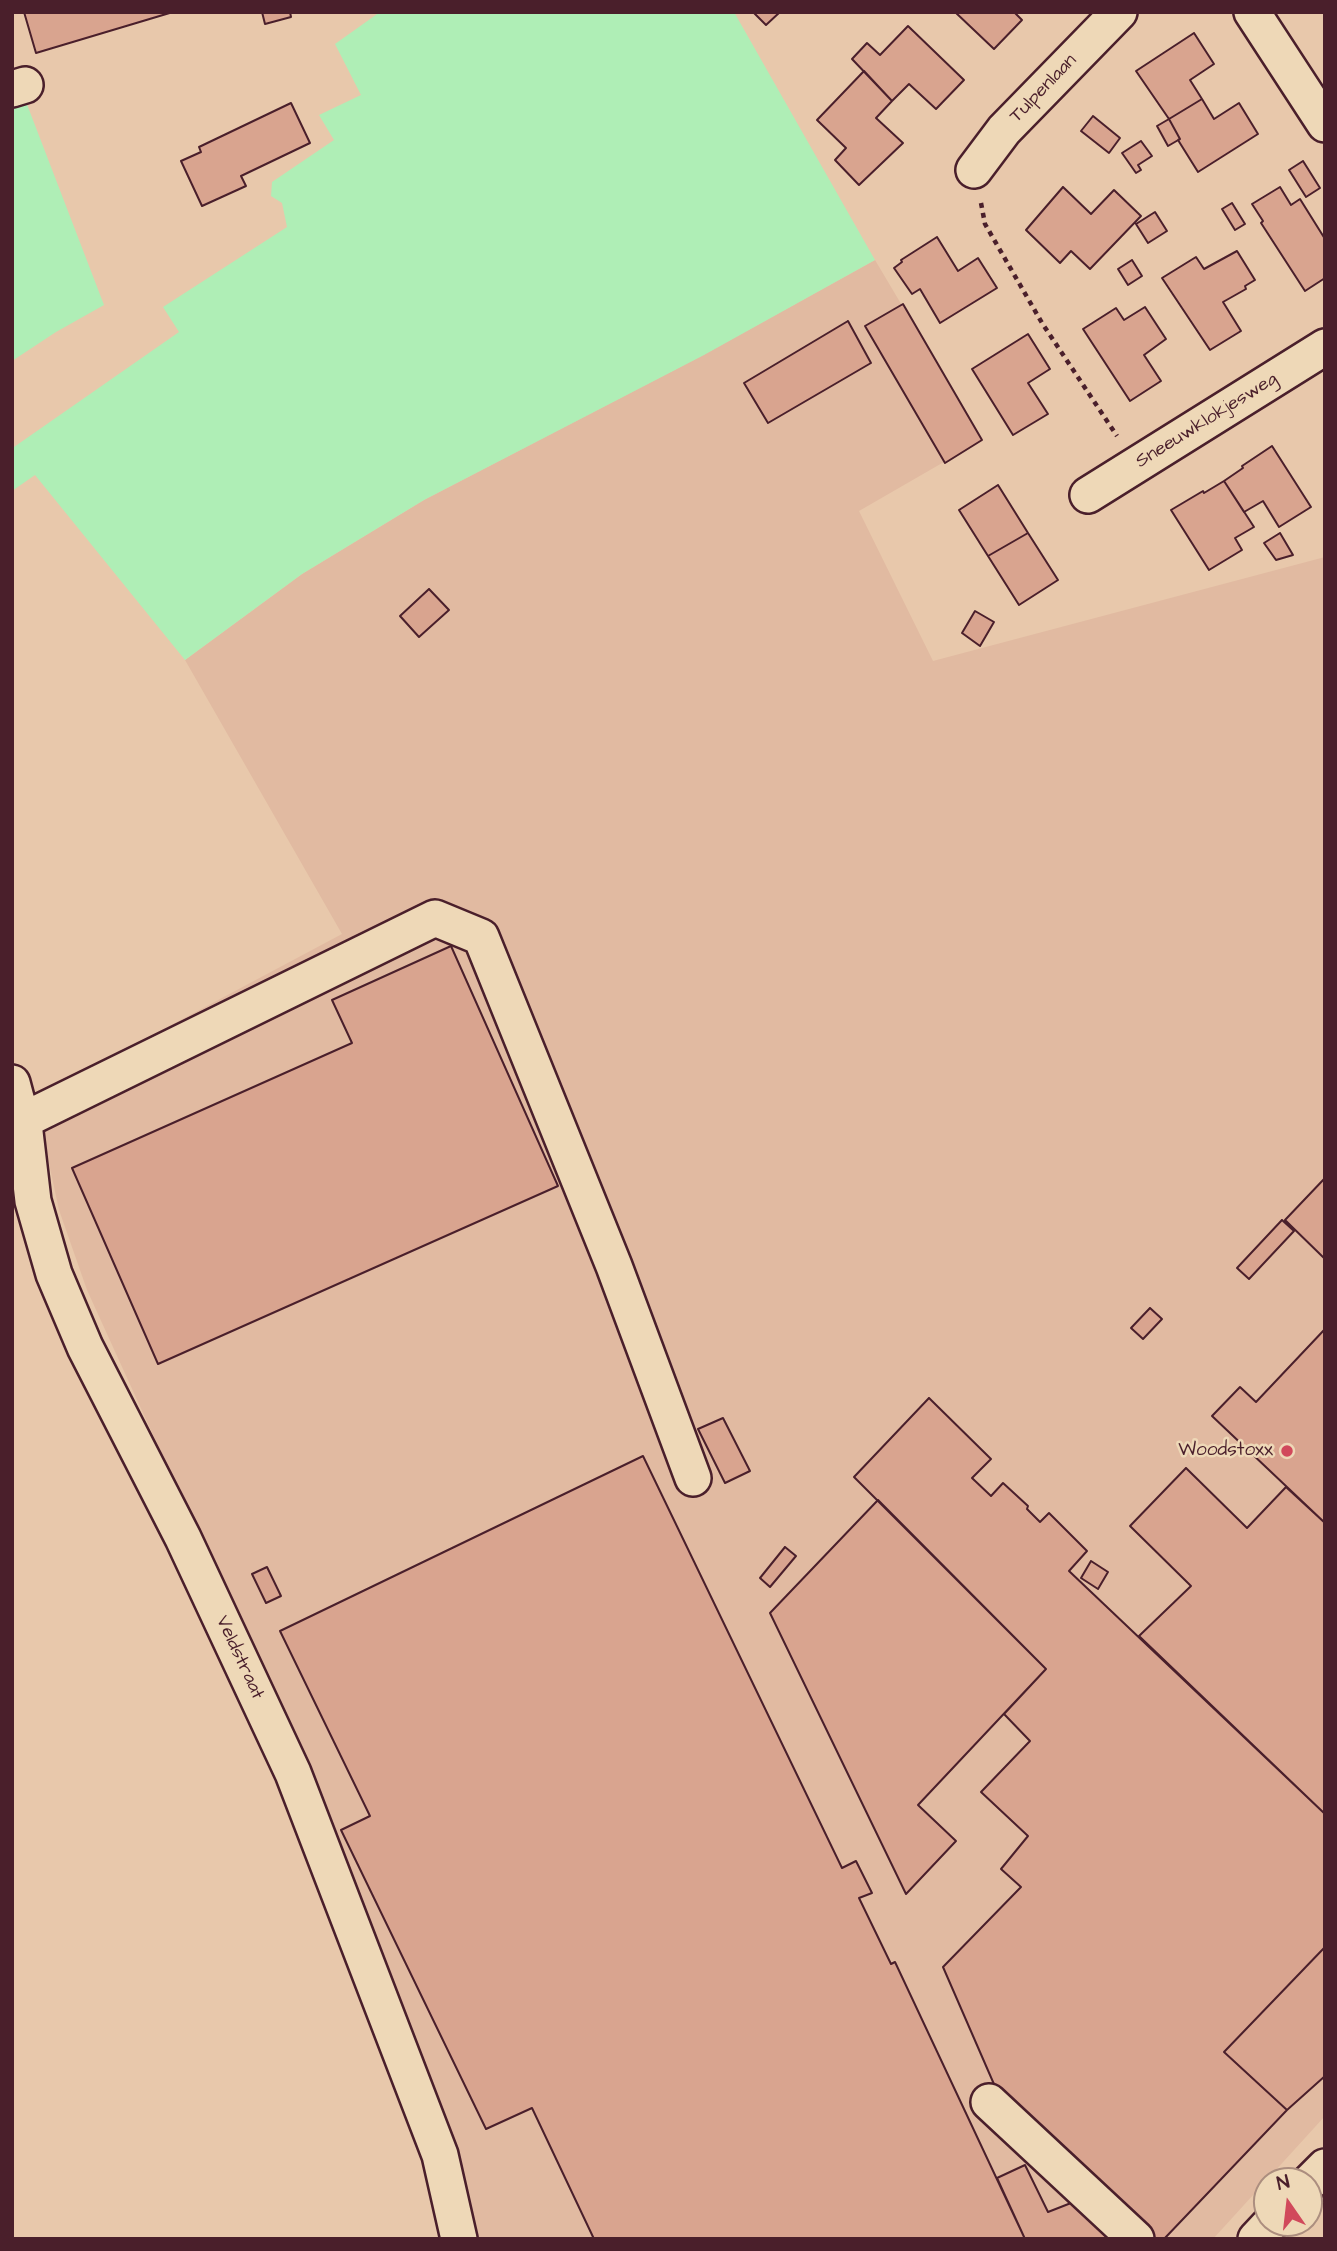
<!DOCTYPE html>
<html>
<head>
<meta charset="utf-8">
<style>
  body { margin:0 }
  #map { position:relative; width:1337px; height:2251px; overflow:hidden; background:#e8c8ab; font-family:"Architects Daughter",sans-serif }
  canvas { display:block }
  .frame { position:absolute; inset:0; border:14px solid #4a1f2b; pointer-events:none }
  .north { position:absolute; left:1253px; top:2167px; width:70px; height:70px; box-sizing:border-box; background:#eed8b7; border:2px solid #ac8e7f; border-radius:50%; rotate:346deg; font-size:19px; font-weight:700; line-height:28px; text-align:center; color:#4a1f2b }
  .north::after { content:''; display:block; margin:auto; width:24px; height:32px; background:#d1495b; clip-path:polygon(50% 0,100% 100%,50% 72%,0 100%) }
</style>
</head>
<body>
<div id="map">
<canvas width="1337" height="2251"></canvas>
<div class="frame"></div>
<div class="north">N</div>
</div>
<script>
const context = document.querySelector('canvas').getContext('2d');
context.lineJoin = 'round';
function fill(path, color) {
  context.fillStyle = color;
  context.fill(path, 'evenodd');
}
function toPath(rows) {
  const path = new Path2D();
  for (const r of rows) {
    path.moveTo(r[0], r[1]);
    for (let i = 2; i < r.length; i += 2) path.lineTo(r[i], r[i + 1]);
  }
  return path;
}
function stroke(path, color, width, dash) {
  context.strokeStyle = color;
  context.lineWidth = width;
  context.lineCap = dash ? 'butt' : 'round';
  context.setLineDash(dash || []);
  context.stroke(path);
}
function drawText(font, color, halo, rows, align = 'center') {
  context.font = font + ' "Architects Daughter",sans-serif';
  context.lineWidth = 5;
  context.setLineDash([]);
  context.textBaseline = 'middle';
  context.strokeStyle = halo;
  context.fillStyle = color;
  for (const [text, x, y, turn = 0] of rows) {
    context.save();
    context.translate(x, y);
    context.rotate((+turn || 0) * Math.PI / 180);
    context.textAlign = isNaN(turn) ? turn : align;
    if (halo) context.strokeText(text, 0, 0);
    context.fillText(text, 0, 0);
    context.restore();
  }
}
const built = toPath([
  [875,260,982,440,859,511,933,661,1325,557,1325,2116,1213,2239,471,2239,307,1773,87,1290,59,1210,47,1154,40,1095,342,934,185,660,302,574,424,500,703,355]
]);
const green = toPath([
  [380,12,734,12,875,260,704,355,424,500,302,574,185,660,35,475,12,491,12,445,14,447,179,332,163,307,287,227,282,203,271,196,272,182,334,140,319,115,361,95,335,44],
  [23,94,104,305,56,332,12,361,12,98]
]);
const building = toPath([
  [24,12,173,12,36,53,24,12],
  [262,12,290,12,291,17,265,24,262,12],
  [753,12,780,12,766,25,753,12],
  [955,12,1014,12,1022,20,994,49,955,12],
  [908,26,964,80,936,109,909,84,892,101,852,59,867,43,880,55,908,26],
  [1194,33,1214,64,1190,80,1202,99,1169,119,1136,71,1194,33],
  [864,71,892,101,876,118,903,143,859,185,835,160,846,148,817,120,864,71],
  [1202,99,1214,119,1239,103,1258,134,1198,172,1178,140,1180,139,1169,119,1202,99],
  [291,103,310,143,241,176,246,186,202,206,181,161,201,152,199,147,291,103],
  [1093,116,1120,138,1109,153,1081,131,1093,116],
  [1169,119,1180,139,1168,146,1157,126,1169,119],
  [1141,141,1152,156,1138,165,1141,170,1136,173,1122,153,1141,141],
  [1303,161,1320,188,1306,197,1289,170,1303,161],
  [1063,187,1091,214,1114,190,1141,216,1090,269,1071,251,1060,263,1026,230,1063,187],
  [1280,187,1291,205,1300,199,1325,239,1325,278,1305,291,1261,223,1263,221,1252,204,1280,187],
  [1232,203,1245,224,1235,230,1222,209,1232,203],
  [1155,212,1167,231,1148,243,1136,224,1155,212],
  [937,237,958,271,978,258,997,288,940,323,920,289,912,294,894,268,902,262,901,260,937,237],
  [1237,251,1255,280,1245,286,1246,289,1223,302,1241,331,1210,350,1162,278,1196,257,1204,269,1237,251],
  [1132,260,1142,276,1128,285,1118,269,1132,260],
  [903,304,982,440,945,463,865,326,903,304],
  [1145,307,1166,339,1144,355,1161,381,1130,401,1083,329,1116,308,1124,320,1145,307],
  [848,321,871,363,768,423,744,383,848,321],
  [1028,334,1050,369,1028,383,1048,414,1013,435,972,369,1028,334],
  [1272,446,1311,507,1279,527,1263,501,1244,512,1224,481,1243,468,1242,466,1272,446],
  [1224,481,1254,527,1235,538,1242,550,1209,570,1171,510,1203,491,1204,493,1224,481],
  [998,485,1028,533,988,556,959,510,998,485],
  [1028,533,1058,580,1019,605,988,556,1028,533],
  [1280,533,1293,555,1276,560,1264,543,1280,533],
  [429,589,449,610,419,637,400,616,429,589],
  [975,611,994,622,980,646,962,633,975,611],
  [451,946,558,1186,158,1364,72,1168,352,1043,332,1000,451,946],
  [1325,1178,1325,1259,1285,1220,1325,1178],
  [1282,1220,1294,1231,1249,1279,1237,1268,1282,1220],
  [1150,1308,1162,1319,1143,1339,1131,1328,1150,1308],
  [1325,1329,1325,1523,1212,1416,1240,1387,1256,1402,1325,1329],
  [929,1398,991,1459,972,1478,991,1496,1003,1483,1028,1506,1027,1509,1040,1522,1049,1513,1087,1551,1069,1571,1325,1814,1325,1947,1224,2052,1287,2110,1164,2239,1148,2239,1000,2098,943,1967,1021,1887,1001,1869,1028,1836,981,1792,1030,1741,1004,1714,1046,1669,854,1477,929,1398],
  [723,1418,750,1471,725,1483,698,1429,723,1418],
  [643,1456,842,1868,856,1861,872,1893,859,1898,891,1964,895,1962,1025,2239,594,2239,532,2108,486,2129,341,1830,370,1816,280,1631,643,1456],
  [1186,1468,1247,1528,1286,1487,1325,1523,1325,1814,1139,1636,1191,1586,1130,1526,1186,1468],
  [878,1500,1046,1669,918,1805,956,1841,906,1894,770,1613,878,1500],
  [785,1547,796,1556,770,1587,760,1578,785,1547],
  [1091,1561,1108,1572,1098,1589,1081,1578,1091,1561],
  [267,1567,281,1596,266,1603,252,1574,267,1567],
  [1325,1947,1325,2076,1287,2110,1224,2052,1325,1947],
  [1025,2165,1048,2212,1071,2203,1111,2239,1025,2239,997,2178,1025,2165]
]);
const path = toPath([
  [981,203,985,224,1042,323,1117,436]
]);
const minor = toPath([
  [1252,12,1325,124],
  [12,89,25,85],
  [974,170,1004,130,1119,12],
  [1088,495,1325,347],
  [12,1083,25,1132,33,1201,54,1274,85,1347,183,1538,293,1773,440,2155,459,2239],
  [22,1121,435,918,481,937,614,1266,693,1478],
  [989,2102,1136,2239],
  [1309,2183,1325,2167],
  [1256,2239,1271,2223]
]);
const markers = [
  [1287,1451,7,"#d1495b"]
];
const streetNames = [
  ["Tulpenlaan",1044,89,-46],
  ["Sneeuwklokjesweg",1207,421,-32],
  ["Veldstraat",239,1658,65]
];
const poiNames = [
  ["Woodstoxx",1273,1451]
];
fill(built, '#e1baa1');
fill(green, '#afeeb6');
fill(building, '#d9a48f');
stroke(building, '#4a1f2b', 2);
stroke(minor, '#4a1f2b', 40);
stroke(path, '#4a1f2b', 4.5, [5, 5]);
stroke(minor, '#eed8b7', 35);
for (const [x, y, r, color] of markers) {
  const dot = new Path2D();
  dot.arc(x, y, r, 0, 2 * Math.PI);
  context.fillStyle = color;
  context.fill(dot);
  stroke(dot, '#eed8b7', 2.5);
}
drawText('19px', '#4a1f2b', '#eed8b7', streetNames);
drawText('19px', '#4a1f2b', '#eed8b7', poiNames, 'right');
</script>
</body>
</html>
